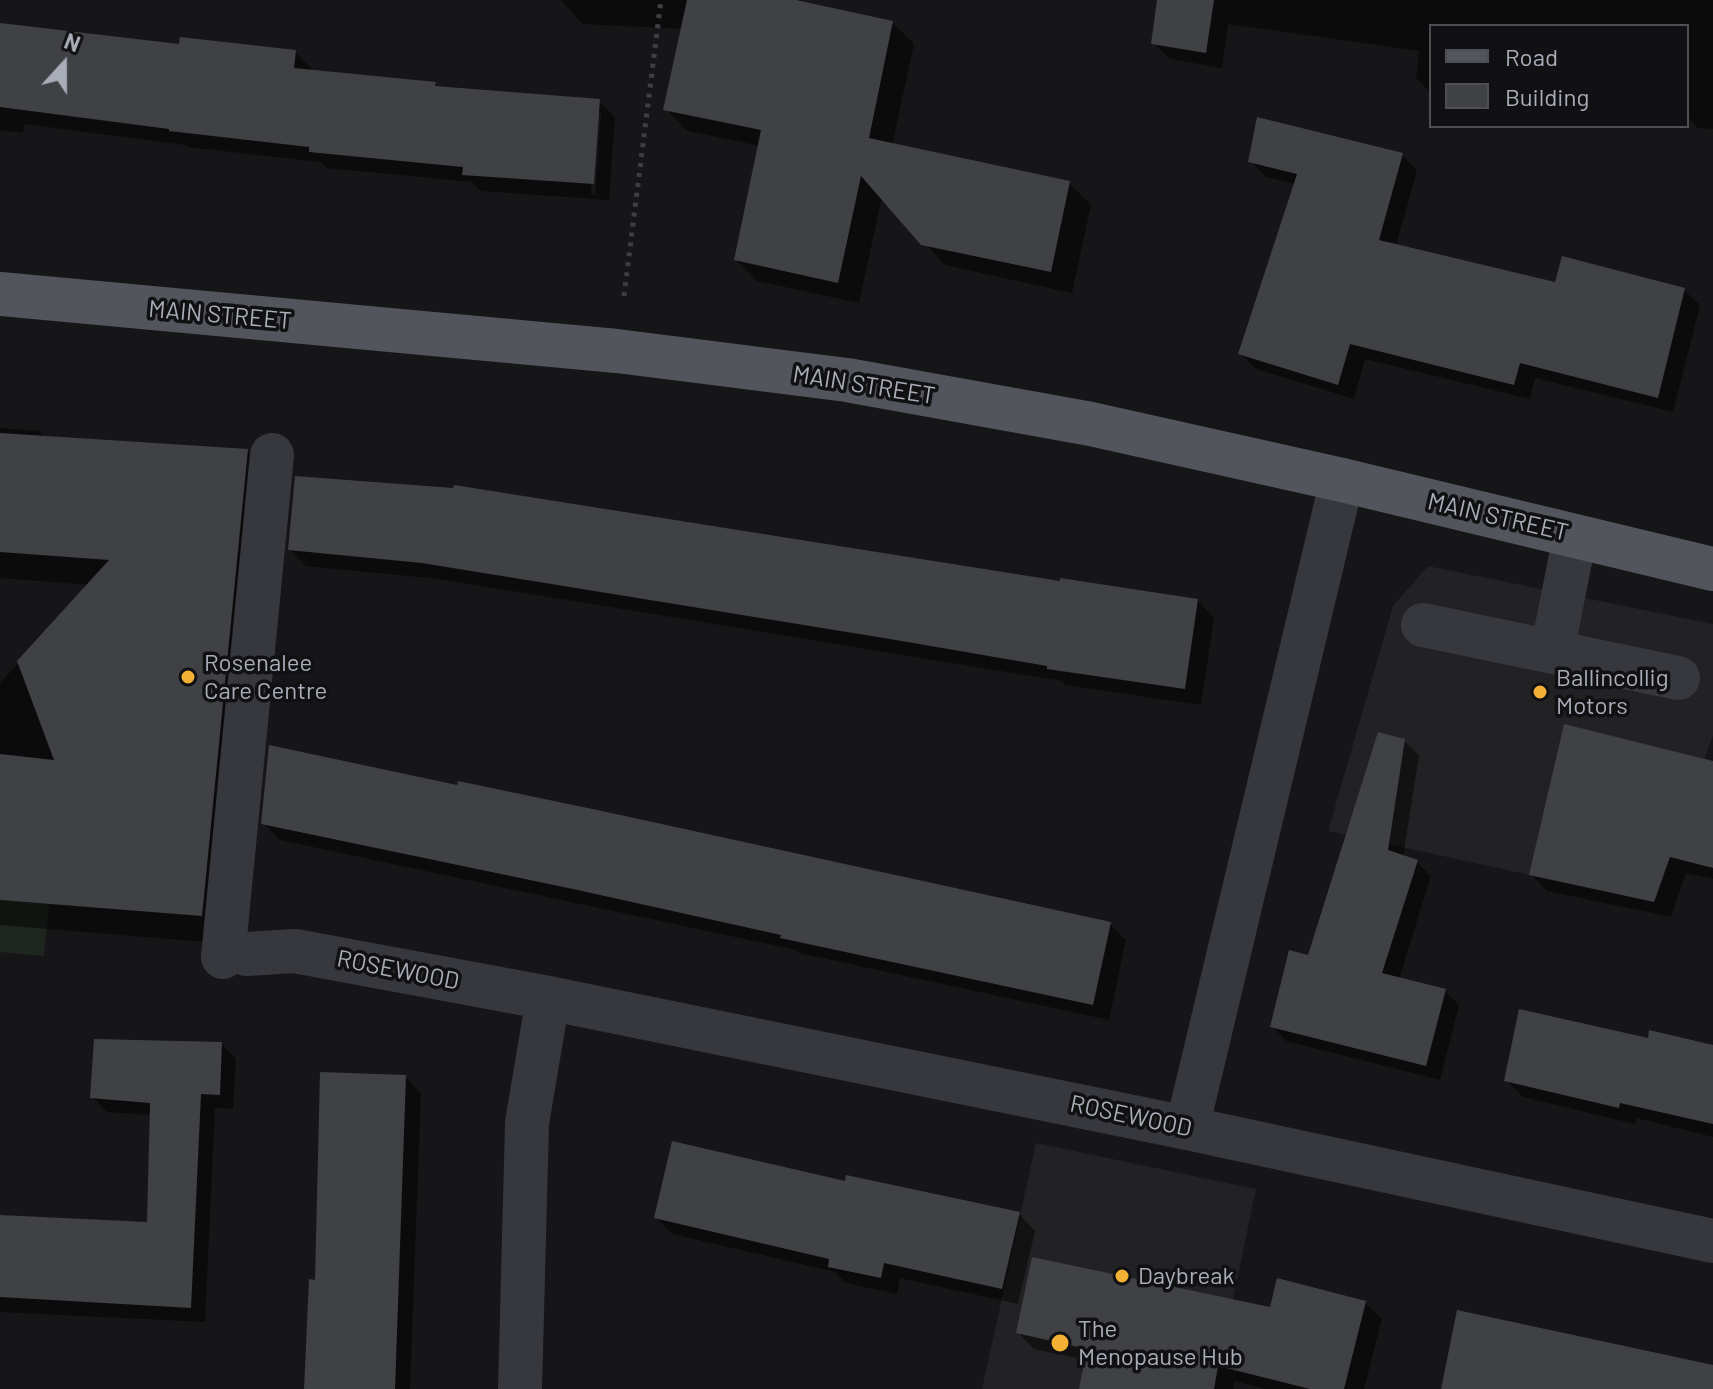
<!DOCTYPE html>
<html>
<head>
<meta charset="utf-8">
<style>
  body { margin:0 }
  #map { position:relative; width:1713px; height:1389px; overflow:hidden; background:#161618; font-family:Barlow,sans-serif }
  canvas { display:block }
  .legend { position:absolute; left:1429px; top:24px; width:260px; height:104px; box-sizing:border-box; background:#111113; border:2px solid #4d4f55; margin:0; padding:10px 14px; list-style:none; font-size:24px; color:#a8adb8 }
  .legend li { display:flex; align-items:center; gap:16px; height:40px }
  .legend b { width:40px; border:2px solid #4d4f55 }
  .north { position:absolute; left:24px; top:24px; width:80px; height:80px; -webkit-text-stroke:6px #111113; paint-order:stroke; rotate:21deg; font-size:22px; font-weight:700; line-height:32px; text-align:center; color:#a8adb8 }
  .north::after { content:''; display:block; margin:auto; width:28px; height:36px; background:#a8adb8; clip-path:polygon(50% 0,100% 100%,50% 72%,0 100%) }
</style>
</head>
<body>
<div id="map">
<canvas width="1713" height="1389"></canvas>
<ul class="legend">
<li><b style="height:10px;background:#53555c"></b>Road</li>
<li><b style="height:22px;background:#404145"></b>Building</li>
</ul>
<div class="north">N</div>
</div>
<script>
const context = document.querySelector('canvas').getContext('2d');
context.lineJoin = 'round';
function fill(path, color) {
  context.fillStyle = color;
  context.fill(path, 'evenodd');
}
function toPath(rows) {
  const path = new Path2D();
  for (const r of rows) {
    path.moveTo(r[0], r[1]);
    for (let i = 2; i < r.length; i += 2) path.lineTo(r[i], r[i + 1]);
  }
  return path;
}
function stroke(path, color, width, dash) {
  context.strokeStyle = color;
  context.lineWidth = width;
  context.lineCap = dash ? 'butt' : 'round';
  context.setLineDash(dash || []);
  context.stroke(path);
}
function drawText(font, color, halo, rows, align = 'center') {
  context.font = font + ' Barlow,sans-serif';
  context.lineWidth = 7;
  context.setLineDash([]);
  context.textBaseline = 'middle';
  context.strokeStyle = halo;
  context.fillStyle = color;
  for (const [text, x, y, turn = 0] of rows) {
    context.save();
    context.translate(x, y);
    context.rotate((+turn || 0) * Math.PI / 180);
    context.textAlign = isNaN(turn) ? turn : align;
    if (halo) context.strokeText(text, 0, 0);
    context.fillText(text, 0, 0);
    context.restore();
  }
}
const built = toPath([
  [1428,566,1713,624,1713,735,1654,902,1328,831,1393,606],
  [1036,1143,1256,1189,1214,1389,982,1389]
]);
const green = toPath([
  [0,900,49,904,44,956,0,952]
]);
const shadow = toPath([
  [561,0,786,0,892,22,914,44,892,146,1069,183,1091,205,1072,293,945,265,882,197,859,303,757,281,736,260,760,146,687,131,666,109,683,29,582,24],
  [1159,0,1713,0,1713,129,1698,128,1687,117,1687,26,1431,26,1431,93,1416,78,1419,51,1228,24,1222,68,1170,59,1153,43],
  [0,24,180,47,295,52,312,69,311,72,435,84,440,89,599,101,615,117,609,200,481,191,471,182,327,168,321,162,187,147,185,145,24,124,23,133,0,130],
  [597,113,601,113,595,195,591,194],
  [1402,155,1417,170,1396,246,1556,285,1684,290,1700,305,1673,412,1535,378,1530,399,1365,359,1354,399,1256,369,1240,353,1295,184,1266,177,1250,161],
  [0,428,39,431,46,438,248,451,276,480,230,944,0,925,0,683,90,585,0,578],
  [290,550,1062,583,1198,601,1214,618,1201,705,1065,685,1062,681,439,579,306,566],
  [1404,741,1419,755,1403,857,1417,862,1431,876,1399,979,1445,991,1459,1005,1440,1080,1286,1041,1272,1026,1310,957],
  [1713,782,1713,879,1686,873,1671,917,1547,891,1531,874],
  [263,823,1110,924,1126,940,1109,1020,799,953,796,950,280,840],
  [1649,1041,1713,1048,1713,1137,1636,1118,1635,1124,1523,1097,1506,1080],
  [222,1044,236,1059,233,1109,215,1108,205,1322,0,1312,0,1217,149,1224,151,1115,107,1112,93,1098],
  [405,1077,421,1093,410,1389,305,1389,317,1282],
  [846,1184,1019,1214,1035,1231,1018,1304,900,1278,897,1294,846,1283,835,1272,672,1234,656,1218],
  [1365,1303,1382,1319,1364,1389,1266,1389,1234,1381,1233,1389,1081,1389,1087,1360,1034,1349,1018,1332]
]);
const building = toPath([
  [687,0,796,0,893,21,869,138,1070,181,1051,272,921,245,861,176,838,283,734,260,761,130,663,110],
  [1157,0,1214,0,1206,53,1151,44],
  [0,23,179,44,180,37,296,50,294,68,436,82,435,86,600,99,594,184,462,175,463,167,309,152,309,147,169,131,169,129,0,107],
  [1257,117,1403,153,1379,240,1555,282,1562,256,1685,288,1658,398,1520,363,1514,385,1350,344,1338,385,1238,354,1297,174,1248,162],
  [0,433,248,449,202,916,0,900,0,754,54,760,17,661,109,560,0,552],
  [295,476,453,488,454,485,1060,581,1060,578,1198,599,1185,689,1047,669,1047,666,890,639,422,563,288,550],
  [1564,724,1713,761,1713,868,1670,857,1654,902,1529,875],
  [1378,732,1405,739,1388,850,1418,860,1382,973,1446,989,1426,1066,1270,1027,1289,950,1308,955],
  [269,745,457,785,458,781,602,811,1111,922,1093,1005,780,938,781,935,573,889,261,824],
  [1519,1009,1648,1038,1649,1030,1713,1045,1713,1124,1620,1103,1619,1108,1504,1081],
  [94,1039,222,1042,220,1095,201,1094,191,1308,0,1297,0,1215,147,1222,150,1103,90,1098],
  [320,1072,406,1075,395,1389,304,1389,309,1279,315,1280],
  [672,1141,845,1181,846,1175,1020,1212,1002,1289,884,1263,881,1278,828,1267,829,1259,654,1218],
  [1032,1257,1270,1307,1277,1278,1366,1301,1344,1389,1310,1389,1218,1366,1214,1389,1079,1389,1087,1349,1016,1333],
  [1457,1310,1713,1365,1713,1389,1441,1389]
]);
const path = toPath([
  [624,296,661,0]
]);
const minor = toPath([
  [1423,625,1678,678],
  [1552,652,1575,536],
  [246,954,295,951,548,998,1187,1128,1713,1241],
  [223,957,272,455],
  [1187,1128,1342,480],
  [520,1389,527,1123,548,998]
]);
const major = toPath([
  [0,294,617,351,847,380,1091,424,1342,480,1713,569]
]);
const markers = [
  [188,677,8,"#f2b134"],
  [1540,692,8,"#f2b134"],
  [1122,1276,8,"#f2b134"],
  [1060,1343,10,"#f2b134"]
];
const streetNames = [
  ["MAIN STREET",220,315,5],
  ["MAIN STREET",864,385,9],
  ["MAIN STREET",1498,517,13],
  ["ROSEWOOD",398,970,11],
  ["ROSEWOOD",1131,1116,12]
];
const poiNames = [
  ["Rosenalee",204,663],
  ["Care Centre",204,691],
  ["Ballincollig",1556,678],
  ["Motors",1556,706],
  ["Daybreak",1138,1276],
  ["The",1078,1329],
  ["Menopause Hub",1078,1357]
];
fill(built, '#222225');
fill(green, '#1e261f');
fill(shadow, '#0007');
fill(building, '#404145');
stroke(path, '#3d3f44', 5, [4, 6]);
stroke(minor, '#37383d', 44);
stroke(major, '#53555c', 44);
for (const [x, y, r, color] of markers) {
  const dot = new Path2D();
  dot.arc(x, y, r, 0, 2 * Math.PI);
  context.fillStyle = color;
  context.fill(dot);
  stroke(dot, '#111113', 3);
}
drawText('24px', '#a8adb8', '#111113', streetNames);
drawText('24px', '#a8adb8', '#111113', poiNames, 'left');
</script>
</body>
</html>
